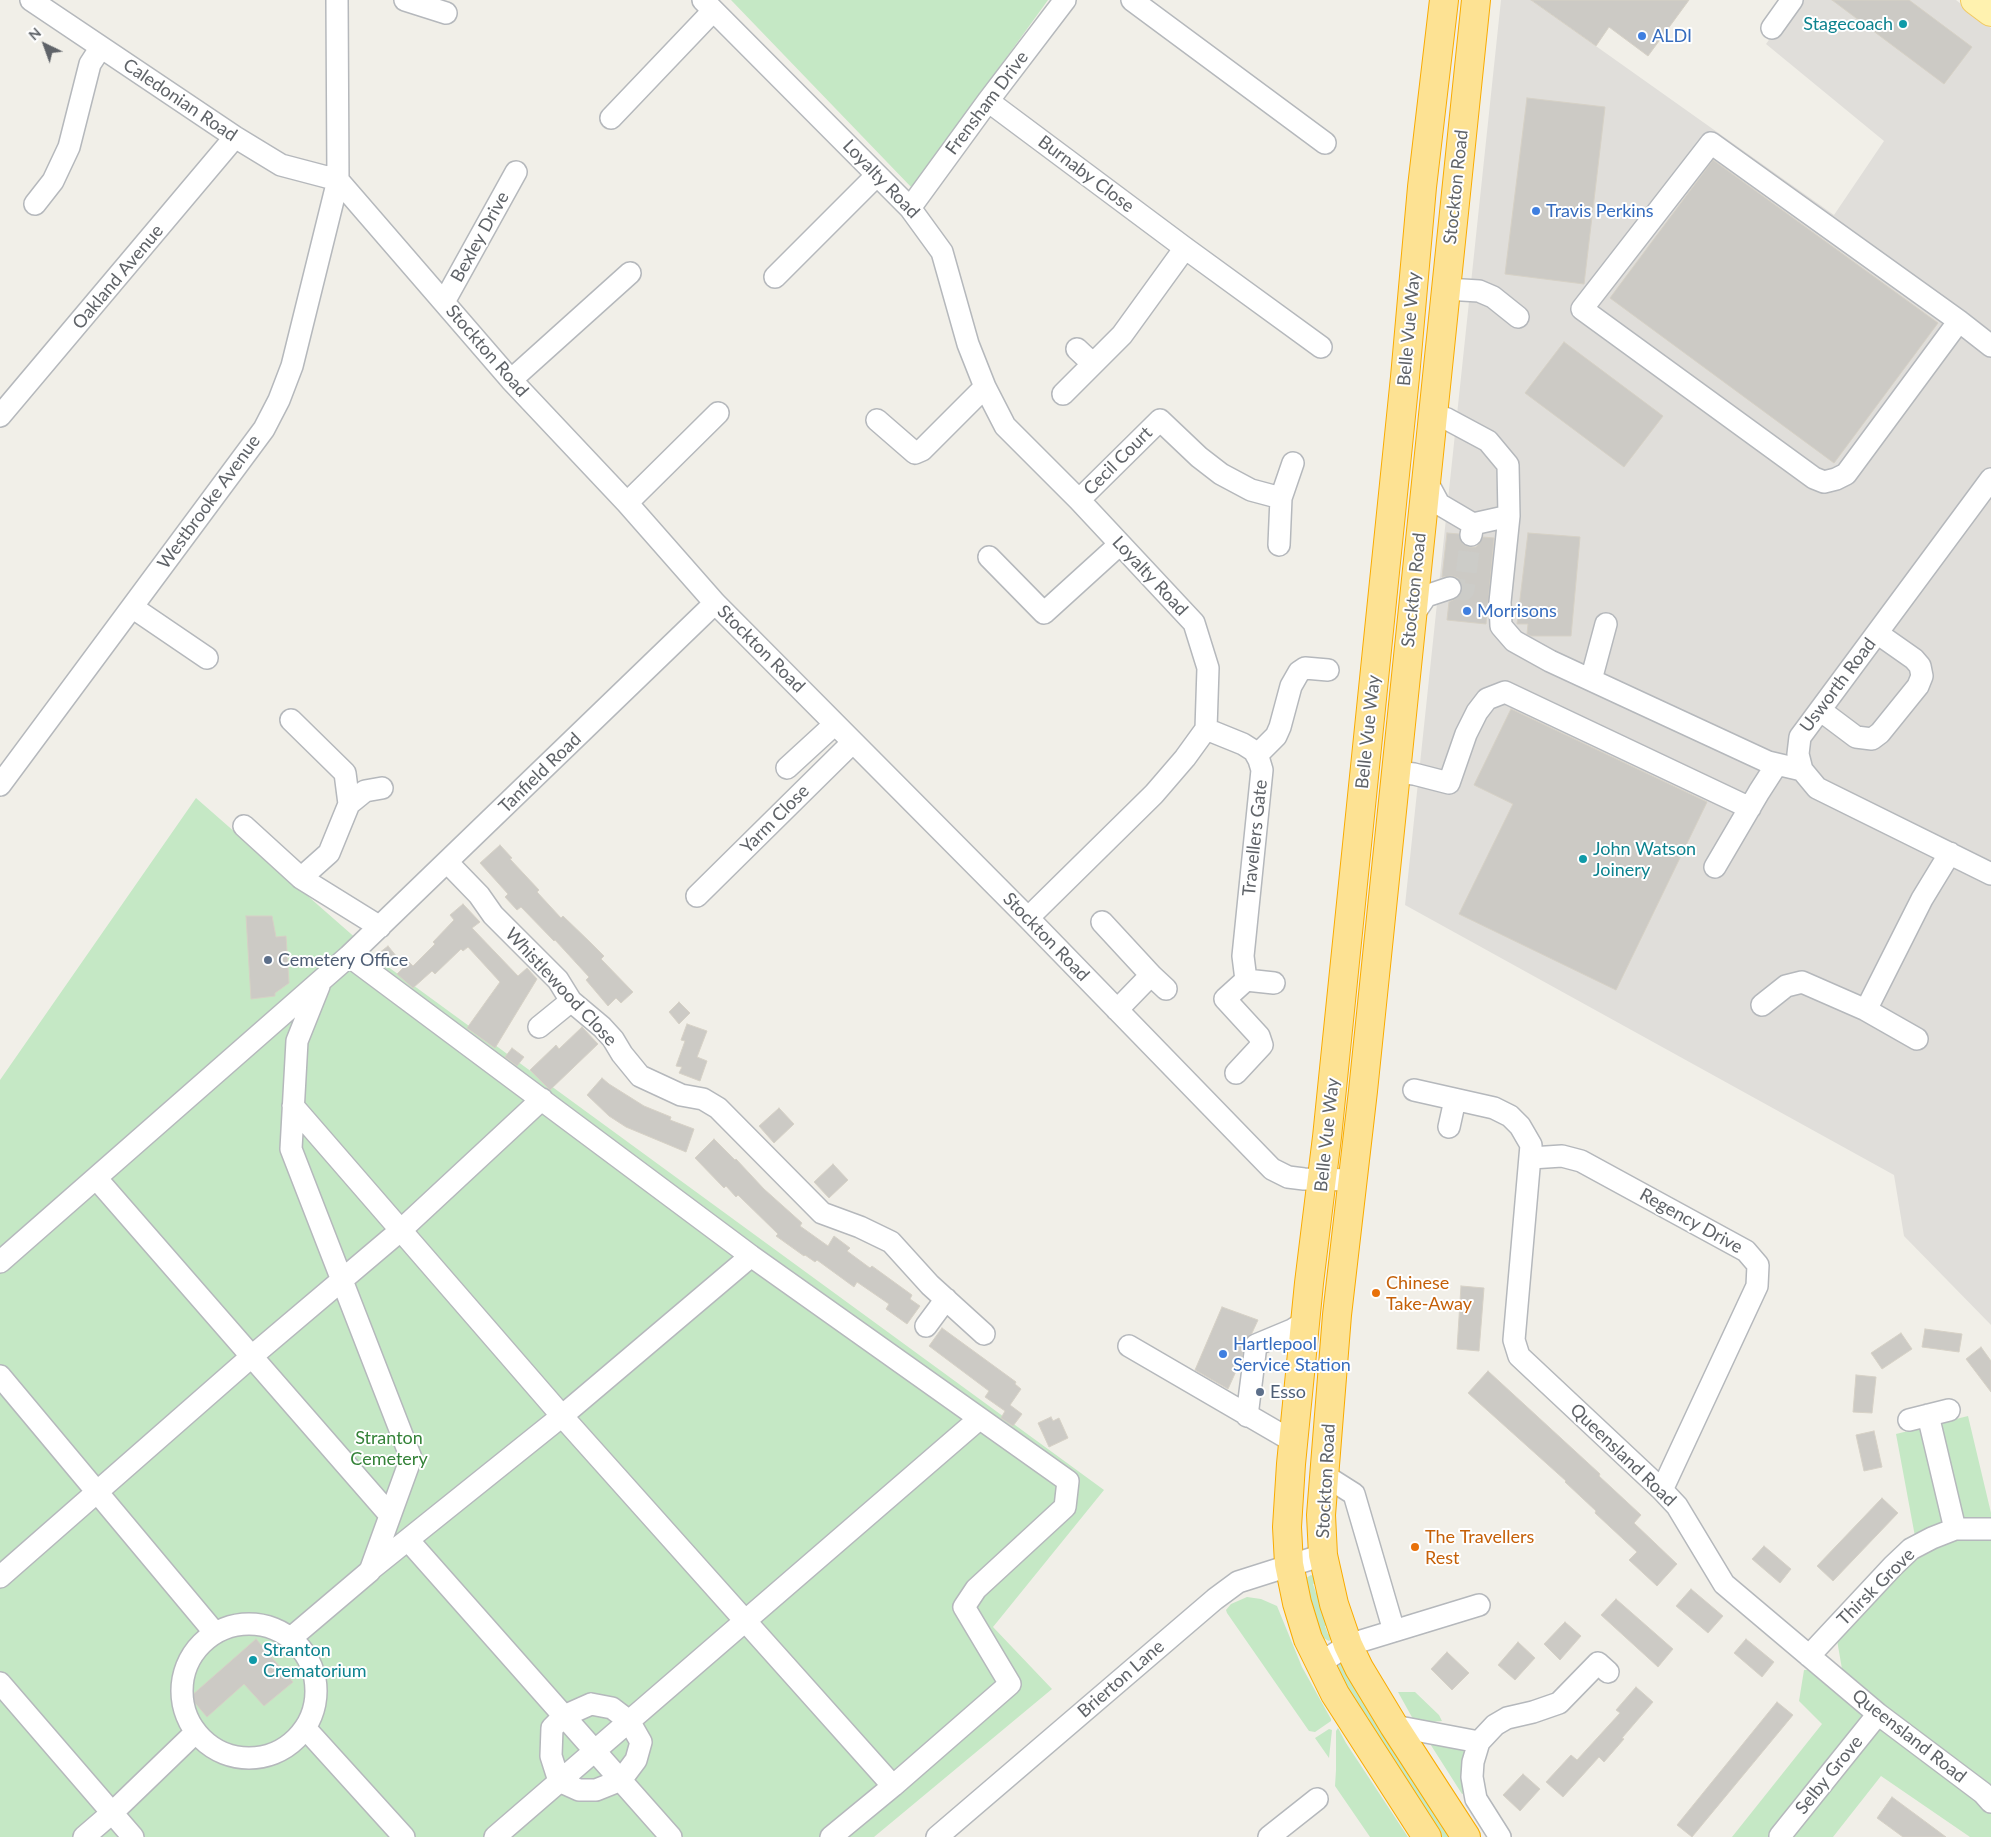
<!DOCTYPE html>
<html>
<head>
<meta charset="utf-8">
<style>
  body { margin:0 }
  #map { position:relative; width:1991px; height:1837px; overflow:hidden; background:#f1efe8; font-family:Lato,sans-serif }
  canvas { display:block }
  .north { position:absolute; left:20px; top:20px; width:50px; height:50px; -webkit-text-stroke:4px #fff; paint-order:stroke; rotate:318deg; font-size:14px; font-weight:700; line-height:20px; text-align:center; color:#5f6368 }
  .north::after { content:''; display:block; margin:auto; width:18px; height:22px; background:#5f6368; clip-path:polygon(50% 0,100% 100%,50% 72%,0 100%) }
</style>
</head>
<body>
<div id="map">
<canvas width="1991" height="1837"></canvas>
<div class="north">N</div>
</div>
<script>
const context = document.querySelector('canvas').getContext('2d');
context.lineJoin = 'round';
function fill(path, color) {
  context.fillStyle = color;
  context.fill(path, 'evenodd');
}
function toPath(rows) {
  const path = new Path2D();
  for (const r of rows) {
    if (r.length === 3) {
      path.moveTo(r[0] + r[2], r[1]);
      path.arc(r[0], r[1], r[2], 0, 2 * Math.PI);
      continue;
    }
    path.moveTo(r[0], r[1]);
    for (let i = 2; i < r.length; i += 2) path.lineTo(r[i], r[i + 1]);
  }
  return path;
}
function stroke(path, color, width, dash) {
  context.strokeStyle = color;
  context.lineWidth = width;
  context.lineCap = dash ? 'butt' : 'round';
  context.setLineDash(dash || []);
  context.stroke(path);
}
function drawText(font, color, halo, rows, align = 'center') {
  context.font = font + ' Lato,sans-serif';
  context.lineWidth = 4;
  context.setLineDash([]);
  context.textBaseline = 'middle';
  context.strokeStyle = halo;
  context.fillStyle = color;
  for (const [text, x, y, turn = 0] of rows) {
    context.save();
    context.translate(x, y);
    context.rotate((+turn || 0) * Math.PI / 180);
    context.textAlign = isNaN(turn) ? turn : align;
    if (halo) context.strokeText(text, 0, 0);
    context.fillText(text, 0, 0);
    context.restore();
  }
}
const industrial = toPath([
  [1501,0,1531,0,1834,215,1884,141,1766,44,1798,0,1956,0,1991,28,1991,1325,1904,1236,1894,1175,1405,905]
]);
const green = toPath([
  [731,0,1048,0,912,188],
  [196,798,391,969,1104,1490,993,1627,1052,1689,874,1837,0,1837,0,1080],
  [1968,1416,1991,1513,1991,1837,1970,1837,1881,1776,1833,1837,1732,1837,1822,1724,1799,1701,1804,1670,1842,1669,1837,1640,1901,1573,1919,1558,1896,1434],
  [1311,1575,1314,1576,1318,1582,1313,1584,1316,1593,1321,1591,1330,1625,1325,1626,1328,1634,1333,1633,1333,1638,1329,1641,1321,1637,1306,1582,1306,1578],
  [1247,1597,1261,1599,1277,1606,1302,1667,1331,1719,1331,1721,1315,1732,1309,1731,1227,1613,1226,1610,1231,1604],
  [1340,1660,1456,1837,1440,1837,1348,1693,1337,1671],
  [1398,1692,1415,1692,1439,1715,1442,1721,1430,1722,1413,1719],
  [1338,1728,1346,1743,1408,1837,1370,1837,1335,1786,1336,1770,1336,1731],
  [1329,1729,1332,1730,1329,1758,1315,1738],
  [1427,1739,1473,1743,1465,1793,1462,1794]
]);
const building = toPath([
  [1531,0,1689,0,1648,56,1609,27,1596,46,1531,0],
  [1832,0,1909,0,1972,47,1944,84,1832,0],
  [1527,98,1605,107,1584,284,1505,274,1527,98],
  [1713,160,1938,323,1834,463,1610,298,1713,160],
  [1564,342,1663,416,1624,467,1525,393,1564,342],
  [1447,533,1459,534,1463,544,1469,547,1476,547,1480,543,1483,537,1494,538,1486,624,1447,620,1449,602,1459,597,1462,590,1462,584,1458,578,1452,576,1442,577,1447,533],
  [1528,533,1580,537,1571,636,1531,636,1527,634,1528,624,1517,624,1528,533],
  [1511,709,1707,802,1616,990,1459,914,1513,804,1474,785,1511,709],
  [500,845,512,858,510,859,539,890,537,892,561,918,563,916,590,942,604,956,601,959,633,992,621,1003,616,998,608,1006,586,980,589,977,555,940,554,941,521,907,517,910,505,897,508,894,480,863,500,845],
  [463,904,480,922,472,928,518,976,527,968,537,979,495,1048,467,1028,500,982,468,947,463,951,461,949,435,974,432,971,413,988,397,974,409,962,413,966,435,944,433,942,454,920,450,915,463,904],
  [246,916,272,916,276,937,286,936,289,983,275,993,275,996,251,999,246,916],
  [388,946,397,957,385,967,374,957,388,946],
  [679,1002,690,1013,679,1024,669,1012,679,1002],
  [687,1024,707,1031,697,1057,707,1061,700,1081,679,1073,682,1067,676,1066,685,1041,681,1040,687,1024],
  [582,1027,598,1044,550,1090,530,1070,556,1045,559,1049,582,1027],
  [512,1048,524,1057,517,1066,505,1057,512,1048],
  [602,1078,609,1084,644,1106,671,1117,670,1120,694,1129,686,1152,626,1127,609,1116,587,1095,602,1078],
  [779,1108,794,1124,774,1143,759,1126,779,1108],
  [714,1139,735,1160,736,1159,764,1189,802,1223,800,1226,828,1246,834,1236,850,1248,847,1251,870,1268,872,1266,912,1295,910,1299,920,1306,907,1324,886,1309,889,1304,857,1282,854,1287,817,1260,815,1262,805,1255,804,1256,776,1236,778,1234,738,1195,736,1197,726,1186,724,1188,695,1158,714,1139],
  [833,1164,848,1180,829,1198,814,1182,833,1164],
  [1461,1286,1484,1288,1479,1351,1457,1349,1461,1286],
  [1222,1307,1258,1320,1252,1333,1246,1338,1242,1358,1228,1389,1195,1370,1222,1307],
  [942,1328,1016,1382,1015,1384,1021,1389,1010,1405,1022,1414,1013,1426,1001,1418,1005,1411,985,1397,989,1391,929,1346,942,1328],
  [1925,1329,1962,1334,1959,1352,1922,1347,1925,1329],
  [1901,1333,1912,1349,1882,1369,1871,1353,1901,1333],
  [1981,1347,1991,1361,1991,1392,1966,1359,1981,1347],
  [1488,1371,1600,1474,1599,1476,1641,1515,1634,1523,1677,1564,1657,1586,1629,1560,1637,1552,1595,1513,1596,1511,1565,1482,1566,1481,1468,1393,1488,1371],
  [1856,1375,1876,1377,1872,1413,1853,1412,1856,1375],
  [1051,1417,1053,1421,1059,1418,1068,1438,1049,1447,1038,1423,1051,1417],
  [1874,1431,1882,1467,1864,1471,1856,1435,1874,1431],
  [1882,1498,1898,1513,1833,1581,1817,1566,1882,1498],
  [1764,1546,1791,1569,1780,1583,1752,1559,1764,1546],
  [1691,1589,1723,1616,1708,1633,1676,1606,1691,1589],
  [1616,1599,1673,1649,1658,1667,1601,1615,1616,1599],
  [1565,1622,1581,1636,1560,1660,1544,1644,1565,1622],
  [256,1639,293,1682,264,1706,244,1684,207,1717,190,1697,256,1639],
  [1746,1639,1774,1662,1762,1677,1734,1653,1746,1639],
  [1518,1642,1535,1658,1515,1680,1498,1665,1518,1642],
  [1447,1652,1469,1673,1452,1690,1431,1669,1447,1652],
  [1636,1687,1653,1702,1622,1738,1624,1739,1604,1762,1599,1757,1563,1797,1546,1782,1571,1755,1577,1760,1620,1713,1616,1710,1636,1687],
  [1777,1702,1793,1715,1692,1837,1677,1825,1777,1702],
  [1523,1774,1540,1789,1520,1811,1503,1795,1523,1774],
  [1892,1797,1915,1814,1946,1837,1903,1837,1877,1818,1892,1797]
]);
const minorTunnel = toPath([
  [1450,588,1464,590,1471,535]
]);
const minor = toPath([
  [337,0,338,180,511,380,627,503,715,603,1028,918,1272,1169,1288,1177,1304,1179,1353,1180],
  [405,0,446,13],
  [703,0,910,208,942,252,968,344,985,387,1005,426,1079,500,1194,623,1208,668,1206,729,1185,758,1154,794,1028,918],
  [1132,0,1325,143],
  [1772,28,1792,0],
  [988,101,1185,248,1321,347],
  [611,118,713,11],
  [35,204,53,181,69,147,90,64,101,47],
  [910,208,988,101,1065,0],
  [775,277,877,175],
  [1446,289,1479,291,1493,297,1518,317],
  [444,302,516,172],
  [1959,321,1846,474,1836,479,1824,482,1814,478,1582,309,1711,143,1959,321,1991,346],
  [1077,349,1093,364],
  [511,380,630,273],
  [1063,394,1122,335,1185,248],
  [1433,414,1447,419,1488,441,1508,465,1509,516,1500,602,1501,626,1514,641,1550,661,1591,680],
  [0,416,235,137],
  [877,420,915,453,922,450,985,387],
  [1991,479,1800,737,1798,754,1802,770,1817,788,1991,874],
  [1426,480,1439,504,1473,524,1471,535],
  [1079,500,1160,420,1199,457,1221,474,1251,490,1281,498],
  [627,503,718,413],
  [1473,524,1509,516],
  [1279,545,1281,498,1293,463],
  [989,557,1044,613,1120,544],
  [132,607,207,658],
  [1411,618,1426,596,1450,588],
  [1606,624,1591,680,1768,762,1802,770],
  [1820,710,1856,737,1872,739,1880,733,1918,686,1922,676,1920,666,1914,659,1877,633],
  [291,720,345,773,349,804,329,853,301,878],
  [1206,729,1243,744,1254,751,1259,760,1262,770,1243,956,1246,980],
  [1257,755,1276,736,1280,727,1291,686,1299,672,1305,668,1328,670],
  [787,768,835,724],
  [1395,772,1414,774,1449,783,1466,734,1477,712,1487,699,1505,692,1750,808],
  [0,785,264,429,279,400,292,366,338,180,281,165,235,137,31,0],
  [349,804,365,791,382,788],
  [244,826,301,878,380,927],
  [447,862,479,895,493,915,558,980,571,1001,602,1027,613,1039,622,1054,640,1076,681,1095,703,1099,718,1108,822,1213,860,1227,891,1242,930,1285,984,1334],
  [1715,867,1759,792,1777,764],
  [697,896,853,742],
  [1102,922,1151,975,1117,1010],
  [349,956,751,1256,1068,1481,1065,1507,976,1589,964,1607,1010,1684,893,1786,831,1837],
  [1151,975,1166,989],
  [1762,1005,1786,986,1802,982,1866,1010,1922,899,1950,853],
  [1866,1010,1917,1039],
  [539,1027,571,1001],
  [1236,1073,1262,1045,1259,1036,1225,999,1246,980,1274,983],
  [1414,1090,1494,1108,1510,1116,1520,1126,1531,1145,1514,1340,1519,1356,1662,1490,1677,1506,1724,1584,1878,1714,1983,1793,1991,1802],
  [293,1106,562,1416,893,1786],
  [1449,1127,1455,1100],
  [1531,1158,1562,1156,1581,1161,1746,1251,1758,1265,1757,1286,1662,1490],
  [96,1178,390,1515],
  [0,1262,349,956,715,603],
  [926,1326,946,1299],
  [1129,1346,1294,1442],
  [0,1376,215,1633],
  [1928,1415,1955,1529],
  [1247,1416,1256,1345,1292,1330,1306,1321],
  [1909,1420,1949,1410],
  [408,1540,671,1837],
  [370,1570,562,1416,751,1256],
  [0,1577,251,1357,401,1230,542,1099],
  [249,1691,67],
  [1394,1631,1479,1605],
  [291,1638,370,1571,411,1458,291,1149,297,1041,319,986],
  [1809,1656,1893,1566,1911,1549,1932,1538,1955,1529,1991,1529],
  [1319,1664,1348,1645,1394,1631,1354,1494,1324,1475],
  [0,1683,133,1837],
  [591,1704,612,1708,629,1721,641,1742,636,1760,621,1780,596,1790,579,1790,559,1781,551,1756,552,1728,564,1716,591,1704],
  [1394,1726,1479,1742],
  [306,1729,404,1837],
  [1780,1836,1878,1714],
  [84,1837,113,1812,196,1732],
  [495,1837,979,1419],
  [937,1837,1215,1599,1238,1582,1323,1555],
  [1269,1837,1317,1799],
  [1500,1837,1476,1799,1472,1777,1473,1762,1479,1742,1495,1725,1507,1718,1533,1712,1559,1703,1598,1663,1608,1672]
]);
const major = toPath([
  [1975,0,1991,12]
]);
const highway = toPath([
  [1427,1837,1335,1694,1308,1639,1297,1603,1289,1564,1287,1527,1291,1464,1309,1283,1327,1137,1405,377,1422,187,1444,0],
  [1466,1837,1394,1726,1359,1668,1348,1645,1334,1604,1323,1555,1321,1515,1337,1315,1363,1091,1476,0]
]);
const markers = [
  [1903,24,5,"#0f9aa8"],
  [1642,36,5,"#3f7fe0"],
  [1536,211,5,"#3f7fe0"],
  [1467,611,5,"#3f7fe0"],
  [1583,859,5,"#0f9aa8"],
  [268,960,5,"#5c6f8a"],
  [1376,1293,5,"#e8710a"],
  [1223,1354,5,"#3f7fe0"],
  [1260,1392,5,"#5c6f8a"],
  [1415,1547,5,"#e8710a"],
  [253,1660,5,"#0f9aa8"]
];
const cultureNames = [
  ["Stagecoach",1893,24,"right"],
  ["John Watson",1593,849],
  ["Joinery",1593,870],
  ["Stranton",263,1650],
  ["Crematorium",263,1671]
];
const shopNames = [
  ["ALDI",1652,36],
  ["Travis Perkins",1546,211],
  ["Morrisons",1477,611],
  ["Hartlepool",1233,1344],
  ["Service Station",1233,1365]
];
const streetNames = [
  ["Caledonian Road",180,100,34],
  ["Frensham Drive",987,103,-53],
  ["Burnaby Close",1086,174,37],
  ["Loyalty Road",881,179,46],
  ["Stockton Road",1456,187,-84],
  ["Bexley Drive",480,237,-61],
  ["Oakland Avenue",118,277,-50],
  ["Belle Vue Way",1409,329,-85],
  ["Stockton Road",487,351,49],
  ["Cecil Court",1118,461,-45],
  ["Westbrooke Avenue",209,502,-54],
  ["Loyalty Road",1150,576,47],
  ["Stockton Road",1414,590,-84],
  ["Stockton Road",761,649,45],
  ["Usworth Road",1838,685,-53],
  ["Belle Vue Way",1368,732,-84],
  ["Tanfield Road",540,773,-44],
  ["Yarm Close",775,819,-45],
  ["Travellers Gate",1255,838,-84],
  ["Stockton Road",1046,937,46],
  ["Whistlewood Close",561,987,47],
  ["Belle Vue Way",1327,1135,-84],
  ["Regency Drive",1691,1221,29],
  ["Queensland Road",1623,1455,44],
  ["Stockton Road",1326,1481,-87],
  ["Thirsk Grove",1876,1587,-45],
  ["Brierton Lane",1121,1679,-41],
  ["Queensland Road",1909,1736,38],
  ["Selby Grove",1829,1775,-51]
];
const serviceNames = [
  ["Cemetery Office",278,960],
  ["Esso",1270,1392]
];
const foodNames = [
  ["Chinese",1386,1283],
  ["Take-Away",1386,1304],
  ["The Travellers",1425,1537],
  ["Rest",1425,1558]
];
const parkNames = [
  ["Stranton",389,1438],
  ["Cemetery",389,1459]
];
fill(industrial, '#e0deda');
fill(green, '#c5e8c5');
fill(building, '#cccac5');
stroke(building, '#d6d1c6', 1);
stroke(minorTunnel, '#ccccc8', 21, [21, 11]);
stroke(minor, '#b5b8bc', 24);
stroke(major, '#f2c960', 30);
stroke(highway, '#f9ab00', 30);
stroke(minor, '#fff', 21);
stroke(major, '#fff2af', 28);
stroke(highway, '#fde293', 28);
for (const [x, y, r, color] of markers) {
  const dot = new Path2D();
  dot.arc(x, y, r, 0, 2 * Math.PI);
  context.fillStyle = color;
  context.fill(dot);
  stroke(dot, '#fff', 2);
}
drawText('18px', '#0d838f', '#fff', cultureNames, 'left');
drawText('18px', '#366cbe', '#fff', shopNames, 'left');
drawText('18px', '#5f6368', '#fff', streetNames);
drawText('18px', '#4e5e75', '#fff', serviceNames, 'left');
drawText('18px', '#c56008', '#fff', foodNames, 'left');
drawText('18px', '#348238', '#fff', parkNames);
</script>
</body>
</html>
